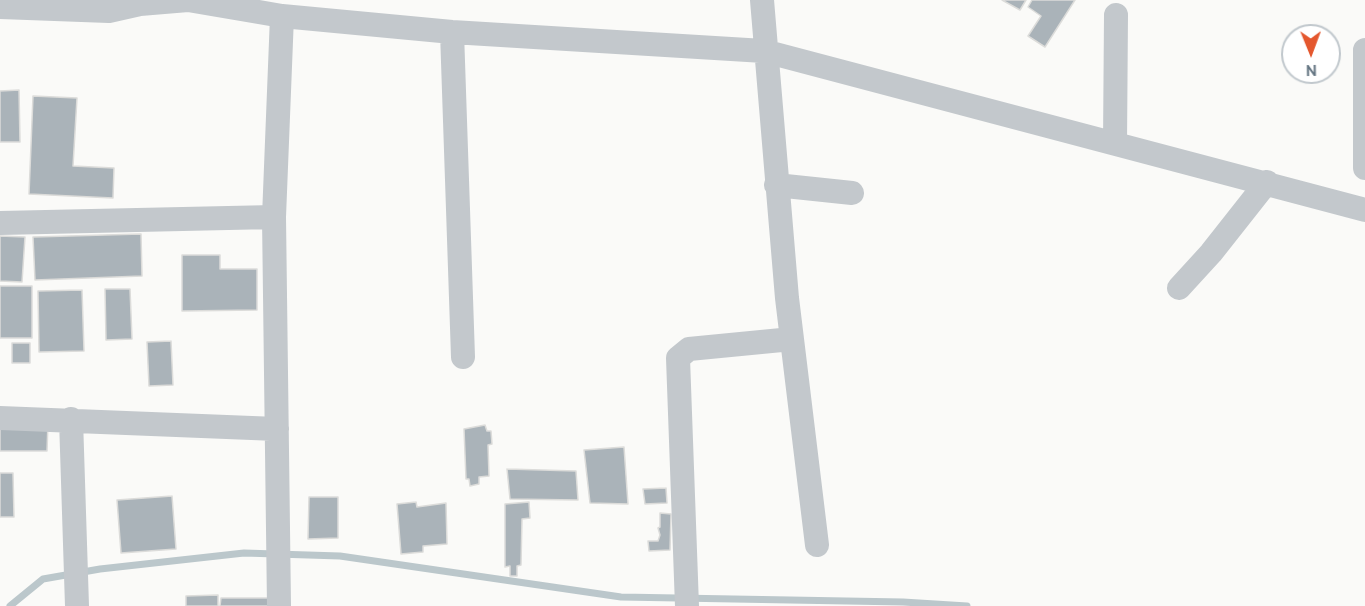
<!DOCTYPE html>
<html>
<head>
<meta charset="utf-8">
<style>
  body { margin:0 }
  #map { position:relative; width:1365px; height:606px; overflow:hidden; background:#fafaf8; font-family:Cabin,sans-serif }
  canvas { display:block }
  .north { position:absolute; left:1281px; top:24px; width:60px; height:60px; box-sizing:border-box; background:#fff; border:2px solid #c1c8cd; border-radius:50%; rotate:179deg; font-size:16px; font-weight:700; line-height:24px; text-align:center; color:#657683 }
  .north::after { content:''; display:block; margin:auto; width:21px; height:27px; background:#e4572e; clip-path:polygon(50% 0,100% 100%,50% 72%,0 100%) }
</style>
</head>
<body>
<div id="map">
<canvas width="1365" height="606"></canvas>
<div class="north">N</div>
</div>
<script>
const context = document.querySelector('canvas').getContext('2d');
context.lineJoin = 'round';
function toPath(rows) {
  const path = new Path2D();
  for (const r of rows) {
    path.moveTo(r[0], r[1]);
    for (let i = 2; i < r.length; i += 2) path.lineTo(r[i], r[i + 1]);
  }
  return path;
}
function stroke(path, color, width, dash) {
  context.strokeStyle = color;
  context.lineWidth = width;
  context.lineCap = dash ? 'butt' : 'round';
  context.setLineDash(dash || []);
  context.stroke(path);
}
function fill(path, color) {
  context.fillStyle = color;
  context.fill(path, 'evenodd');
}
const stream = toPath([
  [10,606,43,579,100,569,244,553,340,556,621,597,903,602,967,606]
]);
const building = toPath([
  [1002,0,1026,0,1020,10,1002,0],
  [1032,0,1075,0,1045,47,1028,36,1041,16,1028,7,1032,0],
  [19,90,20,142,0,142,0,91,19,90],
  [33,96,77,98,73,166,114,168,113,198,29,194,33,96],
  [141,234,142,276,35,280,33,237,141,234],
  [0,236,25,237,22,282,0,281,0,236],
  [182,255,220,255,220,269,257,269,257,310,182,311,182,255],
  [0,286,32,286,32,338,0,338,0,286],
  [105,289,130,289,132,339,106,340,105,289],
  [82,290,84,351,39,352,38,291,82,290],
  [171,341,173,385,149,386,147,342,171,341],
  [12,343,30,343,30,363,12,363,12,343],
  [0,422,48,422,47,451,0,451,0,422],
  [485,425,487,431,491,431,492,444,488,445,489,476,479,477,479,484,470,486,469,479,466,479,464,429,485,425],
  [624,447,628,504,590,503,584,450,624,447],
  [507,469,576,471,578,500,510,499,507,469],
  [0,473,13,473,14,517,0,517,0,473],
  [666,488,667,503,645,504,643,489,666,488],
  [172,496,176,549,121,553,117,500,172,496],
  [309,497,338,497,338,538,308,539,309,497],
  [416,502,417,507,446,503,447,544,423,546,423,552,401,554,397,504,416,502],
  [529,502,530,518,522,519,521,565,517,566,517,576,510,576,510,566,505,567,505,504,529,502],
  [660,513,671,514,670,550,649,551,648,541,658,541,660,535,658,528,660,527,660,513],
  [218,595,218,606,186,606,186,596,218,595],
  [221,598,268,598,268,606,220,606,221,598]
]);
const minor = toPath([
  [762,0,787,298,817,545],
  [0,7,109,11,140,4,188,0,282,16,452,32,764,51,1365,210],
  [452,32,463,357],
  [1365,50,1365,168],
  [1115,143,1116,15],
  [776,185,852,193],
  [0,223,274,217],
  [1179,288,1211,253,1267,182],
  [0,418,277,429],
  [71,419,77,606],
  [279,606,274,217,282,16],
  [687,606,678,358,689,349,792,339]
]);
stroke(stream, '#bbc7cb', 7);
fill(building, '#aab3b9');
stroke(building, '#dcdcda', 1.5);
stroke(minor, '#c3c8cc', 24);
</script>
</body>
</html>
